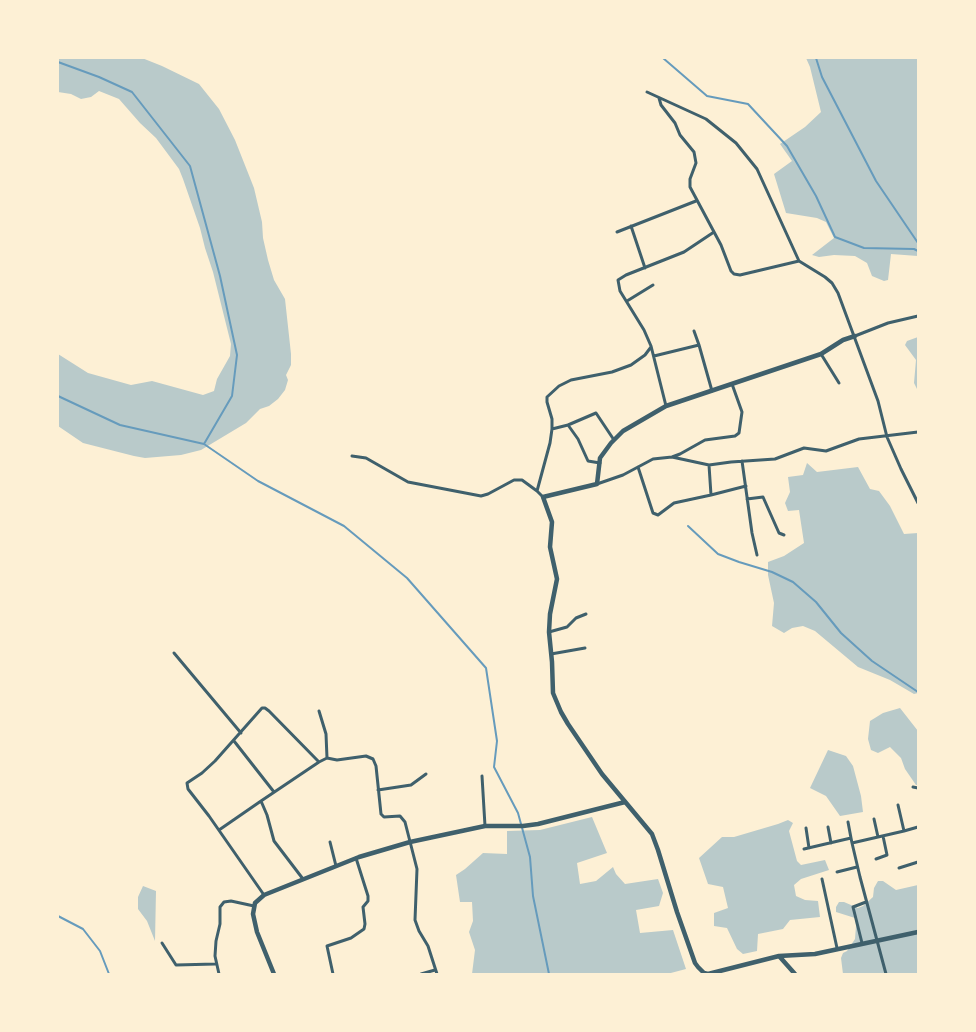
<!DOCTYPE html>
<html>
<head>
<meta charset="utf-8">
<style>
  body { margin:0 }
  #map { position:relative; width:976px; height:1032px; overflow:hidden; background:#fdf0d5; font-family:"DM Sans",sans-serif }
  canvas { display:block }
  .frame { position:absolute; inset:0; border:59px solid #fdf0d5; pointer-events:none }
</style>
</head>
<body>
<div id="map">
<canvas width="976" height="1032"></canvas>
<div class="frame"></div>
</div>
<script>
const context = document.querySelector('canvas').getContext('2d');
context.lineJoin = 'round';
function fill(path, color) {
  context.fillStyle = color;
  context.fill(path, 'evenodd');
}
function toPath(rows) {
  const path = new Path2D();
  for (const r of rows) {
    path.moveTo(r[0], r[1]);
    for (let i = 2; i < r.length; i += 2) path.lineTo(r[i], r[i + 1]);
  }
  return path;
}
function stroke(path, color, width, dash) {
  context.strokeStyle = color;
  context.lineWidth = width;
  context.lineCap = dash ? 'butt' : 'round';
  context.setLineDash(dash || []);
  context.stroke(path);
}
const green = toPath([
  [58,58,142,58,162,66,199,84,219,109,235,140,254,188,262,222,263,238,268,260,274,280,285,299,291,354,291,365,286,375,288,380,285,390,278,399,269,406,260,409,246,423,201,450,181,455,145,458,134,456,83,443,58,426,58,354,88,373,131,385,152,381,203,395,214,391,217,379,230,356,231,344,213,272,205,248,200,228,183,179,179,169,156,138,140,123,119,99,99,91,91,97,81,99,71,94,58,92],
  [806,58,918,58,918,256,891,254,888,280,884,281,872,276,867,263,855,256,834,255,819,257,812,255,834,238,826,222,817,218,786,213,774,174,792,161,780,144,805,127,821,112,810,67],
  [918,337,918,391,914,383,916,360,905,345,907,341],
  [807,463,817,472,858,467,870,489,879,491,890,506,904,534,918,533,918,693,914,694,890,680,858,667,815,631,803,626,792,628,784,633,772,626,774,603,768,575,768,562,784,556,804,543,799,510,788,511,785,503,790,492,788,477,803,475],
  [900,708,918,731,918,785,916,785,905,769,901,758,890,747,878,753,871,750,868,739,870,721,883,713],
  [828,750,846,756,853,766,861,796,863,812,840,816,826,796,810,788],
  [592,817,607,853,577,863,580,884,596,881,613,867,616,874,625,884,658,879,663,893,659,906,636,910,640,933,673,930,686,969,667,974,472,974,475,950,469,932,473,921,472,902,460,902,456,875,465,869,483,853,507,854,507,831,540,830],
  [788,820,793,823,789,831,797,861,801,865,825,860,829,870,801,879,794,885,796,896,805,900,818,901,820,917,790,920,783,929,758,934,757,951,743,954,737,949,727,928,714,926,714,913,728,908,723,887,708,884,699,858,722,837,734,837,778,824],
  [878,881,883,881,896,890,918,885,918,974,843,974,841,958,843,953,847,951,855,939,856,926,855,918,836,912,836,907,839,902,844,902,858,908,863,906,873,897,874,888],
  [143,886,156,891,155,941,147,921,138,909,138,897]
]);
const stream = toPath([
  [663,58,707,96,748,104,787,146,816,196,835,237,864,248,914,249,918,251],
  [816,58,822,77,876,181,918,243],
  [58,62,99,77,132,92,190,166,220,276,237,355,232,396,204,444],
  [58,396,120,425,204,444,258,481,344,526,407,578,486,668,497,741,494,767,518,813,530,857,533,896,549,974],
  [688,526,718,554,739,562,772,572,793,582,816,602,841,633,872,661,918,692],
  [58,916,83,929,100,951,109,974]
]);
const minor = toPath([
  [647,92,706,119,736,143,757,169,799,261],
  [659,98,661,105,675,123,680,135,694,152,696,163,690,179,690,187,721,245,731,271,734,274,740,275,799,261,825,277,832,283,838,293,878,401,887,437,901,469,918,503],
  [631,226,645,268],
  [617,232,696,201],
  [627,301,653,285],
  [694,331,699,345],
  [855,336,888,323,918,316],
  [821,354,839,383],
  [654,356,699,345,712,391],
  [666,406,651,346,644,330,620,291,618,280,626,275,684,252,714,232],
  [568,425,596,413,614,440],
  [552,429,568,425,578,439,588,461,600,463],
  [352,456,366,458,408,482,481,496,488,494,514,480,522,480,537,491,543,497],
  [672,457,709,465,731,462,775,459,804,448,826,451,859,439,918,432],
  [742,461,752,533,757,555],
  [638,467,653,513,658,515,674,503,711,495,709,465],
  [597,484,623,475,653,459,672,457,680,454,705,440,735,436,739,433,742,412,732,384],
  [537,491,550,443,552,429,552,419,547,402,547,397,559,386,571,380,612,372,631,365,645,355,651,347],
  [711,495,746,486],
  [747,499,763,497,779,533,784,535],
  [549,632,567,627,576,618,586,614],
  [174,653,241,733],
  [551,654,585,648],
  [319,711,326,734,327,758],
  [234,741,274,792],
  [482,776,485,826],
  [913,787,918,788],
  [378,790,411,785,426,774],
  [898,805,904,831],
  [874,819,878,837],
  [848,822,851,838],
  [828,827,831,843],
  [806,828,809,848],
  [219,830,261,801],
  [330,842,336,866],
  [804,849,851,838,852,843],
  [876,859,887,855,883,836],
  [899,868,918,862],
  [837,872,857,867],
  [303,879,274,841,267,815,261,801,319,762,327,758,337,760,366,756,373,759,376,766,381,814,384,817,400,816,405,822,417,869,415,920,419,931,428,946,437,974],
  [822,879,837,948],
  [264,895,209,816,188,789,187,783,202,773,215,761,262,708,265,708,269,711,319,762],
  [162,943,176,965,215,964],
  [862,943,853,907,866,902],
  [219,974,215,956,216,941,220,924,220,907,224,902,231,901,254,906],
  [333,974,327,946,351,938,364,929,365,924,363,907,368,901,368,896,356,858],
  [421,974,435,970],
  [886,974,860,877,852,843,904,831,918,827]
]);
const tertiary = toPath([
  [779,956,815,954,918,932],
  [274,974,257,932,253,914,255,903,264,895,359,857,410,842,485,826,523,826,538,824,625,802],
  [795,974,779,956,708,974,704,973,698,967,695,963,677,912,658,850,652,834,602,774,568,724,561,712,553,693,552,662,549,632,550,614,557,579,550,547,552,522,543,497,597,484,600,458,611,443,623,431,666,406,821,354,843,340,855,336]
]);
fill(green, '#b9caca');
stroke(stream, '#669bbc', 2);
stroke(minor, '#3f606c', 3);
stroke(tertiary, '#3f606c', 4.5);
</script>
</body>
</html>
